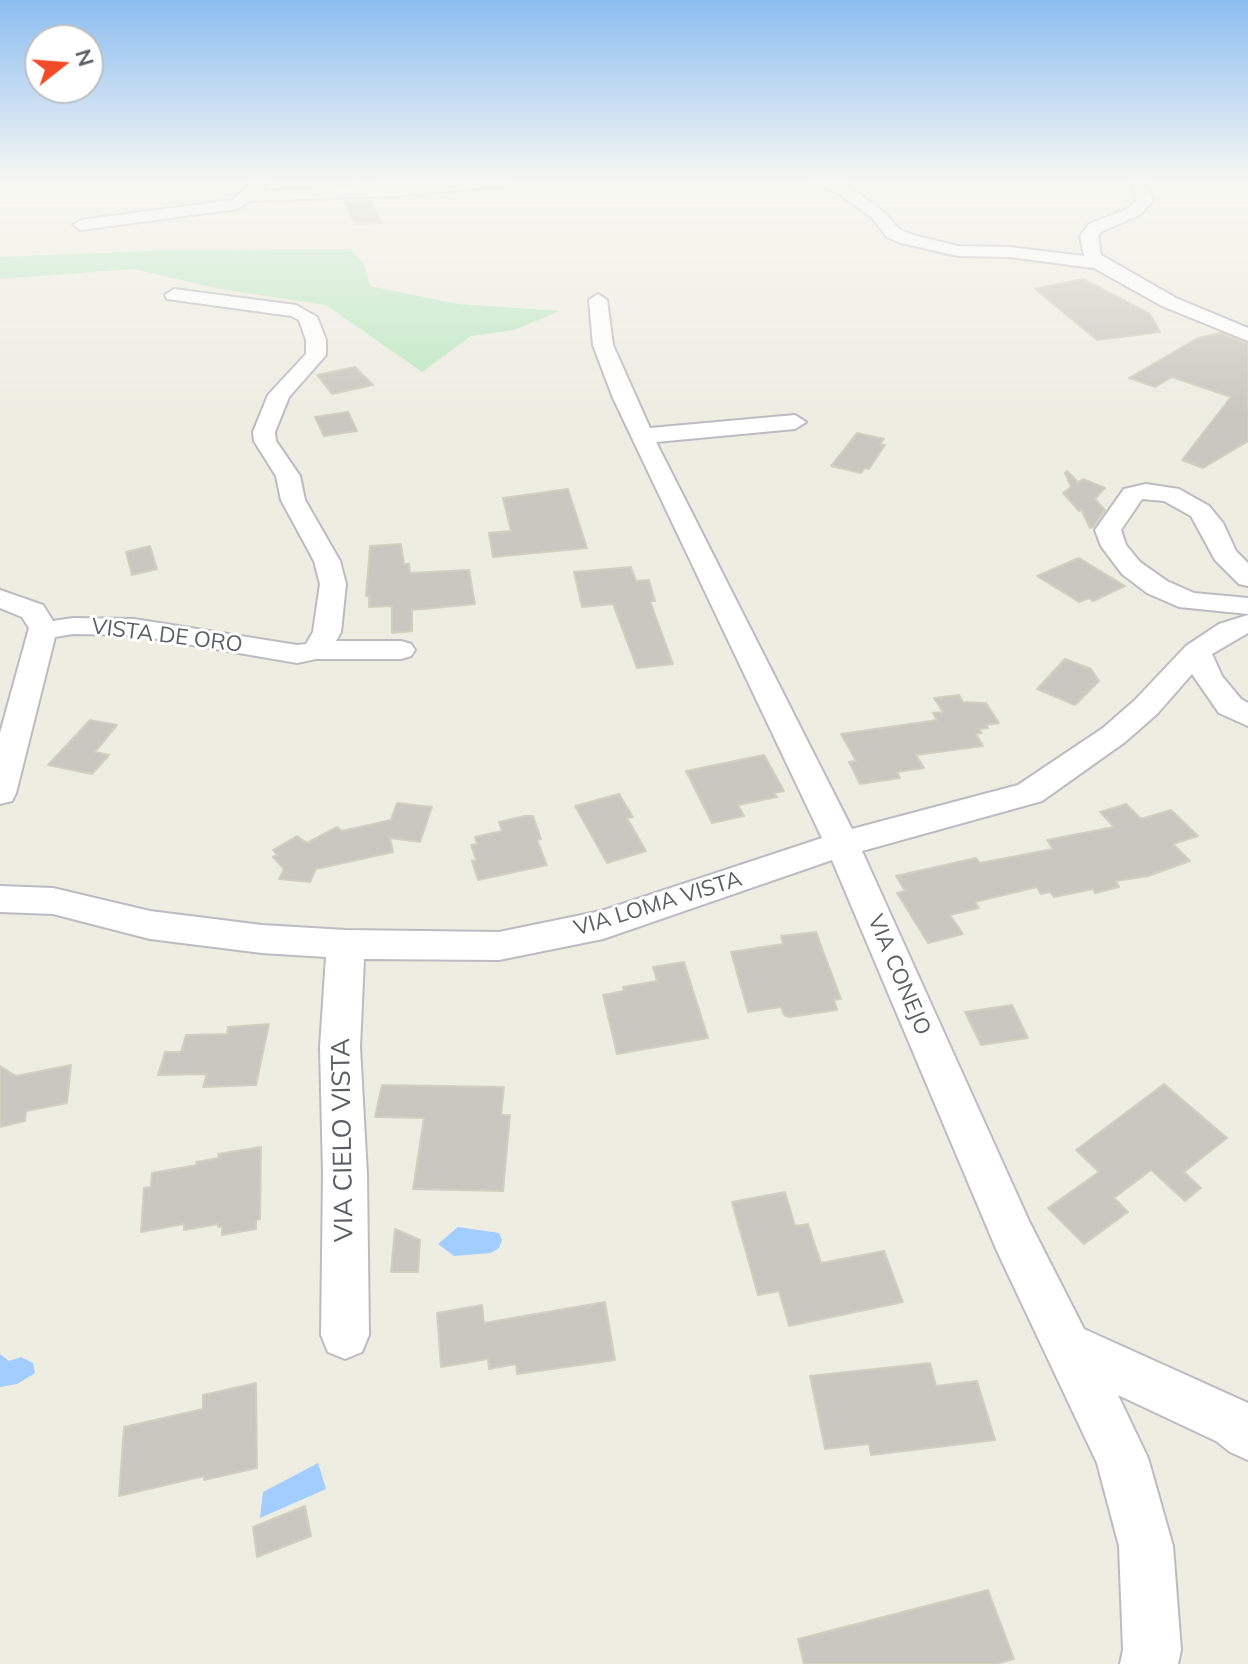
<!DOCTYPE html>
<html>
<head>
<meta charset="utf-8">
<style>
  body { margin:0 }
  #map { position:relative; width:1248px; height:1664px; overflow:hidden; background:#eeede2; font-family:Mulish,sans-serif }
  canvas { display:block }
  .north { position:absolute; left:24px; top:24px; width:80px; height:80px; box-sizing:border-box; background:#fff; border:2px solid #bdbfc1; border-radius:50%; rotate:73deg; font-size:22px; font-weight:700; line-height:32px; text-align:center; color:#5b5e64 }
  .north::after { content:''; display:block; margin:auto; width:28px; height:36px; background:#f14a26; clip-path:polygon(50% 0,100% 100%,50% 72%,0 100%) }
</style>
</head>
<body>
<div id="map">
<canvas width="1248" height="1664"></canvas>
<div class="north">N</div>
</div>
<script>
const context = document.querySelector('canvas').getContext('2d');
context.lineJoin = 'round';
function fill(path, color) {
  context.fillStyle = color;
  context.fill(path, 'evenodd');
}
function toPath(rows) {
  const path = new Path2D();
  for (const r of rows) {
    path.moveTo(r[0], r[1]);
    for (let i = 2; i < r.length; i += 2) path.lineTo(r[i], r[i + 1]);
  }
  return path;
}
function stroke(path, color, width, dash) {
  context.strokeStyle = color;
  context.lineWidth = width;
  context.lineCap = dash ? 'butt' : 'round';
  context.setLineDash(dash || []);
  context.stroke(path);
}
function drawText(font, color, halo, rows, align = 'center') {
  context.font = font + ' Mulish,sans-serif';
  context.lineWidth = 6;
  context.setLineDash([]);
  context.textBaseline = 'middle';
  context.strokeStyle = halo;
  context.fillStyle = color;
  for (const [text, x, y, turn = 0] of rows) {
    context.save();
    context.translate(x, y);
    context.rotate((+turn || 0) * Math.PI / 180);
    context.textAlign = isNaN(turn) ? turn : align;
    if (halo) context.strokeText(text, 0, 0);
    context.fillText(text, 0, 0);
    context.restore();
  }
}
const green = toPath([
  [351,249,364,264,370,286,458,304,560,311,514,330,471,336,422,372,326,305,220,289,134,269,0,279,0,257,165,250]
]);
const water = toPath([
  [458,1227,499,1233,502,1240,499,1248,491,1253,454,1256,438,1244],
  [0,1354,9,1361,21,1357,33,1363,35,1373,17,1384,0,1387],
  [318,1463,326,1489,260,1518,263,1492]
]);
const building = toPath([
  [370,200,382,223,355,224,344,202,370,200],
  [1083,279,1150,314,1160,332,1097,340,1035,289,1083,279],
  [1220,333,1248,344,1248,441,1203,468,1182,460,1231,397,1172,377,1155,387,1129,378,1198,338,1220,333],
  [355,367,373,385,332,394,317,375,355,367],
  [348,412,357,431,324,436,315,417,348,412],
  [857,433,884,439,880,444,885,445,869,469,865,468,861,473,831,466,857,433],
  [1067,471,1078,482,1083,479,1105,488,1095,499,1105,510,1093,527,1090,528,1081,509,1079,511,1063,493,1071,487,1065,473,1067,471],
  [568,489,587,548,493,557,489,533,511,531,503,498,568,489],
  [401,544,404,564,409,564,410,573,469,570,475,604,412,610,412,631,392,633,392,606,369,607,369,596,366,596,370,546,401,544],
  [150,546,157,569,132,575,126,552,150,546],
  [1079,558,1125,586,1093,601,1089,598,1079,602,1037,576,1079,558],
  [631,567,636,581,649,580,655,601,650,601,673,664,637,668,613,604,582,607,574,572,631,567],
  [1065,659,1091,669,1099,681,1075,705,1037,689,1065,659],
  [959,695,963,702,986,703,999,723,986,725,988,728,979,729,982,733,976,734,983,746,916,755,924,768,897,772,900,778,860,784,849,762,856,761,841,734,937,720,933,713,943,712,934,698,959,695],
  [90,720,117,725,95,752,109,755,92,774,48,765,90,720],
  [764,755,784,791,774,793,777,797,738,805,744,816,712,823,686,771,764,755],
  [619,794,633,817,627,818,646,851,607,863,575,806,619,794],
  [397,803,432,807,420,842,390,838,393,852,316,869,310,882,279,879,284,869,273,857,277,855,273,850,297,836,307,843,337,827,342,831,391,820,397,803],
  [1126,804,1141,819,1171,810,1198,836,1173,844,1190,861,1148,876,1116,881,1119,887,1095,893,1093,889,1054,897,1050,892,1041,894,1037,887,975,902,979,908,950,915,963,934,928,943,897,893,905,891,896,876,976,858,980,863,1053,849,1047,840,1114,827,1100,812,1126,804],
  [525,816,533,816,541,839,537,840,547,865,478,880,472,861,476,860,471,845,477,844,475,837,502,831,499,822,525,816],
  [816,932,841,999,834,1000,837,1010,789,1017,784,1015,781,1007,748,1012,731,952,783,944,781,936,816,932],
  [684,962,708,1038,617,1054,603,995,624,991,623,987,657,981,653,967,684,962],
  [1012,1005,1028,1038,981,1045,965,1012,1012,1005],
  [269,1024,256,1085,203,1087,207,1074,158,1075,165,1052,181,1052,186,1035,227,1034,228,1027,269,1024],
  [71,1065,67,1103,26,1111,25,1121,0,1127,0,1066,16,1076,71,1065],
  [1164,1084,1227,1138,1184,1172,1201,1188,1185,1201,1151,1170,1114,1198,1128,1212,1084,1244,1048,1208,1099,1172,1076,1150,1164,1084],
  [382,1085,504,1087,501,1115,510,1115,503,1191,413,1189,424,1118,375,1117,382,1085],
  [261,1147,260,1219,256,1220,256,1229,222,1235,222,1227,218,1227,218,1224,184,1230,184,1224,141,1232,144,1188,151,1187,152,1173,197,1165,196,1162,219,1158,218,1154,261,1147],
  [785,1192,795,1226,808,1224,821,1263,884,1251,903,1302,789,1326,779,1291,758,1295,732,1202,785,1192],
  [395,1229,420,1240,418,1272,391,1272,395,1229],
  [605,1302,615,1360,517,1374,516,1364,489,1369,488,1359,441,1367,437,1313,482,1305,484,1323,605,1302],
  [930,1363,936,1386,977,1381,995,1440,871,1455,869,1444,825,1449,810,1376,930,1363],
  [256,1383,257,1468,204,1480,204,1476,119,1496,124,1427,203,1409,203,1395,256,1383],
  [305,1506,311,1536,257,1557,253,1527,305,1506],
  [988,1590,1014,1659,996,1664,804,1664,798,1639,988,1590]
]);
const minor = toPath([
  [253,181,268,181,261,191,448,181,514,181,507,186,391,196,250,201,237,209,81,230,73,225,81,220,232,200,253,181],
  [813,181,835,181,853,189,884,212,899,229,913,235,958,246,1009,247,1084,256,1080,236,1089,224,1129,208,1136,200,1134,187,1129,181,1146,181,1152,201,1141,214,1101,232,1098,236,1101,255,1176,298,1248,328,1248,341,1162,306,1094,268,1009,257,958,256,901,243,887,237,872,218,841,195,813,181],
  [174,289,296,305,317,317,326,340,326,355,289,397,275,432,276,441,300,476,305,500,340,561,346,584,341,632,336,641,401,641,411,644,415,650,411,656,401,659,316,659,297,663,134,635,73,634,55,637,16,793,12,801,0,804,0,733,29,628,22,617,0,608,0,590,43,605,53,621,73,618,134,619,297,645,306,644,313,632,320,584,314,561,281,500,276,476,254,441,253,432,268,395,306,354,306,340,299,320,291,316,167,299,165,295,174,289],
  [598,294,607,300,613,345,650,428,795,415,806,422,795,429,656,442,852,829,1018,785,1103,728,1135,700,1186,646,1219,624,1248,615,1248,633,1212,654,1222,676,1241,699,1248,703,1248,726,1219,713,1192,674,1157,714,1125,742,1042,801,862,851,1029,1221,1084,1329,1248,1403,1248,1460,1230,1452,1216,1441,1118,1395,1148,1458,1173,1546,1181,1650,1178,1664,1120,1664,1123,1650,1119,1546,1097,1463,997,1251,832,860,603,939,499,960,364,959,360,1047,367,1174,369,1335,362,1352,345,1359,328,1352,321,1335,323,1174,320,1047,326,957,262,953,150,939,53,914,0,912,0,886,53,888,150,911,262,925,346,930,499,932,601,911,822,838,613,398,593,345,589,300,598,294],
  [1146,484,1179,489,1209,506,1223,523,1236,551,1248,563,1248,586,1239,584,1215,560,1191,516,1164,501,1142,499,1121,530,1126,545,1140,562,1167,581,1194,593,1248,598,1248,614,1179,607,1147,593,1122,574,1101,546,1095,530,1124,489,1146,484]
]);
const streetNames = [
  ["VISTA DE ORO",167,636,7],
  ["VIA LOMA VISTA",658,904,-17],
  ["VIA CONEJO",899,975,67]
];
const nearStreetnames = [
  ["VIA CIELO VISTA",343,1140,-91]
];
fill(green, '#bde7c2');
fill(water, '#a2cdff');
fill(building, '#c9c7bf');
stroke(building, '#d3cfc0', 2);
stroke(minor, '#babcc2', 4);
fill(minor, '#fff');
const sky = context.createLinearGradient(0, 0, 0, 414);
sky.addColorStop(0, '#8cbef1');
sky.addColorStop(0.44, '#f7f7f2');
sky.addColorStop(1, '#f7f7f200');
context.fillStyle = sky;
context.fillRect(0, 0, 1248, 414);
drawText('22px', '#5b5e64', '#fff', streetNames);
drawText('26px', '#5b5e64', '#fff', nearStreetnames);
</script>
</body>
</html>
